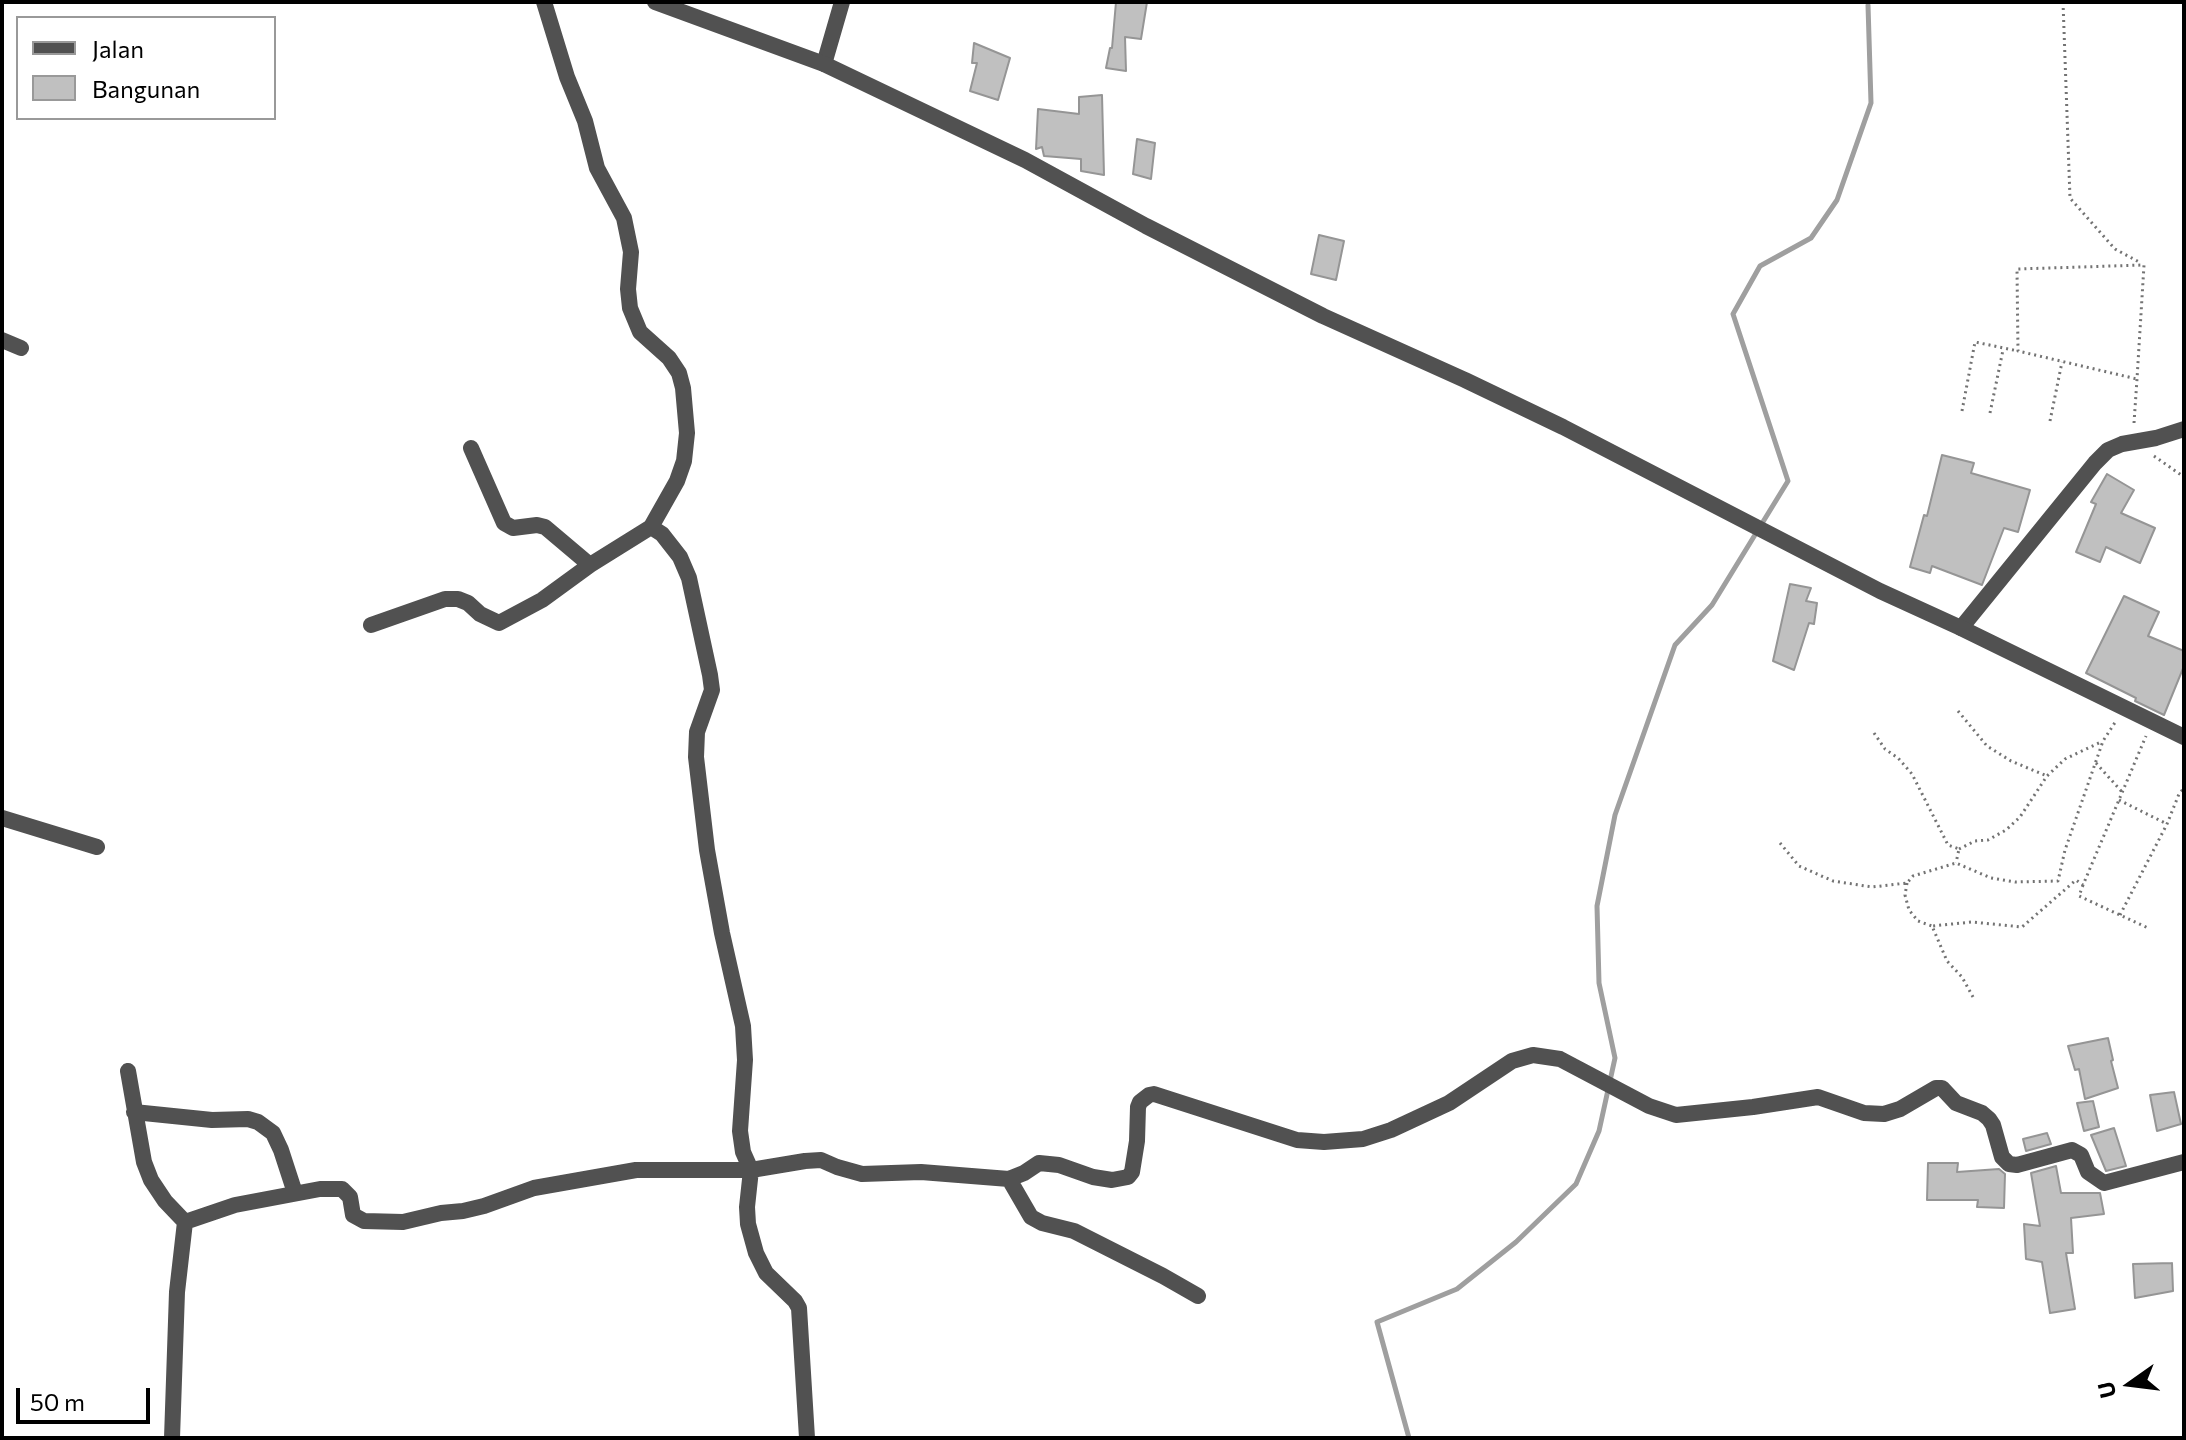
<!DOCTYPE html>
<html>
<head>
<meta charset="utf-8">
<style>
  body { margin:0 }
  #map { position:relative; width:2186px; height:1440px; overflow:hidden; background:#fff; font-family:Commissioner,sans-serif }
  canvas { display:block }
  .frame { position:absolute; inset:0; border:4px solid #000; pointer-events:none }
  .legend { position:absolute; left:16px; top:16px; width:260px; height:104px; box-sizing:border-box; background:#fff; border:2px solid #999; margin:0; padding:10px 14px; list-style:none; font-size:24px; color:#000 }
  .legend li { display:flex; align-items:center; gap:16px; height:40px }
  .legend b { width:40px; border:2px solid #999 }
  .north { position:absolute; left:2090px; top:1344px; width:80px; height:80px; -webkit-text-stroke:6px #fff; paint-order:stroke; rotate:256deg; font-size:22px; font-weight:700; line-height:32px; text-align:center; color:#000 }
  .north::after { content:''; display:block; margin:auto; width:28px; height:36px; background:#000; clip-path:polygon(50% 0,100% 100%,50% 72%,0 100%) }
  .scale { position:absolute; left:16px; top:1388px; width:134px; height:36px; box-sizing:border-box; border:4px solid #000; border-top:0; padding-left:10px; font-size:24px; line-height:28px; white-space:nowrap; color:#000; -webkit-text-stroke:6px #fff; paint-order:stroke }
</style>
</head>
<body>
<div id="map">
<canvas width="2186" height="1440"></canvas>
<div class="frame"></div>
<ul class="legend">
<li><b style="height:10px;background:#515151"></b>Jalan</li>
<li><b style="height:22px;background:#c0c0c0"></b>Bangunan</li>
</ul>
<div class="north">U</div>
<div class="scale">50 m</div>
</div>
<script>
const context = document.querySelector('canvas').getContext('2d');
context.lineJoin = 'round';
function toPath(rows) {
  const path = new Path2D();
  for (const r of rows) {
    path.moveTo(r[0], r[1]);
    for (let i = 2; i < r.length; i += 2) path.lineTo(r[i], r[i + 1]);
  }
  return path;
}
function stroke(path, color, width, dash) {
  context.strokeStyle = color;
  context.lineWidth = width;
  context.lineCap = dash ? 'butt' : 'round';
  context.setLineDash(dash || []);
  context.stroke(path);
}
function fill(path, color) {
  context.fillStyle = color;
  context.fill(path, 'evenodd');
}
const stream = toPath([
  [1409,1438,1377,1322,1457,1289,1516,1242,1576,1184,1599,1131,1615,1058,1599,983,1597,906,1615,815,1675,645,1712,605,1788,481,1733,314,1760,266,1811,238,1837,200,1871,103,1868,5]
]);
const building = toPath([
  [1116,2,1147,2,1141,39,1125,37,1126,71,1106,68,1110,48,1112,48,1116,2],
  [974,43,1010,58,998,100,970,91,977,63,972,63,974,43],
  [1102,95,1104,175,1081,171,1081,159,1044,156,1042,147,1036,149,1038,109,1079,114,1079,97,1102,95],
  [1137,139,1155,143,1151,179,1133,174,1137,139],
  [1319,235,1344,241,1336,280,1311,274,1319,235],
  [1942,455,1974,463,1971,473,2030,490,2018,532,2004,528,1982,585,1932,566,1930,573,1910,567,1924,515,1927,516,1942,455],
  [2107,474,2134,490,2121,513,2155,528,2140,563,2106,547,2100,562,2076,552,2096,504,2091,502,2107,474],
  [1790,584,1811,588,1806,601,1817,603,1814,624,1809,623,1794,670,1773,661,1790,584],
  [2124,596,2159,612,2148,636,2184,651,2184,666,2164,715,2135,701,2136,698,2086,673,2124,596],
  [2108,1038,2113,1060,2111,1061,2118,1088,2085,1099,2079,1069,2075,1070,2068,1046,2108,1038],
  [2174,1092,2181,1124,2157,1131,2150,1095,2174,1092],
  [2093,1101,2099,1127,2084,1131,2077,1103,2093,1101],
  [2114,1128,2126,1166,2106,1171,2091,1135,2114,1128],
  [2047,1133,2051,1144,2026,1151,2023,1139,2047,1133],
  [1928,1163,1958,1163,1957,1172,1999,1169,2005,1174,2004,1208,1977,1207,1978,1200,1927,1200,1928,1163],
  [2056,1166,2061,1193,2100,1193,2104,1214,2071,1218,2073,1253,2066,1253,2075,1309,2050,1313,2042,1262,2026,1259,2024,1224,2040,1226,2031,1173,2056,1166],
  [2172,1263,2173,1291,2135,1298,2133,1264,2172,1263]
]);
const path = toPath([
  [2063,2,2070,198,2115,249,2141,263],
  [1962,411,1975,342,2018,351],
  [1990,413,2003,350],
  [2050,421,2062,362],
  [2134,423,2137,379,2144,265,2017,269,2018,351,2137,379],
  [2154,456,2184,477],
  [1958,711,1987,746,2011,761,2047,776],
  [1874,733,1885,749,1898,758,1912,774,1948,845,1959,849,1956,863],
  [2096,763,2122,792],
  [2119,800,2165,823],
  [1780,843,1799,866,1833,881,1872,887,1907,883,1913,876,1956,863,1991,878,2015,882,2058,881,2065,850,2103,741,2116,721],
  [1959,849,1975,841,1988,840,2006,830,2020,817,2047,776,2065,759,2101,742],
  [1907,883,1905,895,1909,910,1918,921,1932,926],
  [2083,885,2079,896,2148,928],
  [2120,915,2167,824,2179,794,2184,788],
  [1973,997,1962,977,1947,961,1932,926,1972,922,2022,927,2076,880,2083,885,2146,736]
]);
const minor = toPath([
  [544,2,567,77,585,121,597,168,624,218,631,252,628,289,630,308,640,332,669,358,679,373,683,388,687,433,684,461,677,481,651,527,662,534,680,557,689,578,710,675,712,690,697,732,696,757,707,850,722,933,743,1026,745,1060,740,1131,743,1152,751,1170,747,1207,748,1224,756,1253,766,1273,795,1301,799,1308,807,1438],
  [824,64,842,2],
  [2,340,21,348],
  [471,448,504,523,513,528,537,525,545,527,590,565],
  [371,625,445,599,458,599,468,603,480,614,499,623,542,600,590,565,651,527],
  [1961,628,2095,463,2108,450,2122,444,2156,438,2184,429],
  [2,818,97,847],
  [128,1071,144,1162,151,1180,165,1201,185,1222],
  [134,1112,212,1120,248,1119,258,1122,273,1133,281,1150,295,1193],
  [1009,1179,1031,1217,1042,1223,1074,1231,1163,1276,1198,1296],
  [172,1438,177,1292,185,1222,235,1205,320,1189,342,1189,350,1197,353,1215,364,1221,403,1222,441,1213,463,1211,484,1206,534,1188,636,1170,751,1170,805,1161,821,1160,837,1167,862,1174,921,1172,1009,1179,1024,1173,1039,1163,1059,1165,1093,1177,1112,1180,1128,1177,1132,1172,1137,1141,1138,1107,1140,1102,1149,1095,1154,1094,1297,1140,1324,1142,1363,1139,1391,1130,1449,1103,1512,1061,1533,1055,1560,1059,1649,1106,1676,1115,1753,1107,1818,1097,1864,1113,1884,1114,1900,1109,1936,1088,1942,1088,1956,1103,1982,1113,1989,1119,1993,1125,2002,1157,2009,1164,2017,1165,2072,1150,2081,1155,2088,1172,2104,1183,2184,1162]
]);
const tertiary = toPath([
  [655,2,824,64,1025,160,1146,226,1323,316,1465,380,1563,427,1880,591,1961,628,2184,737]
]);
stroke(stream, '#9f9f9f', 5);
fill(building, '#c0c0c0');
stroke(building, '#959595', 2);
stroke(path, '#737373', 3, [2, 4]);
stroke(minor, '#515151', 16);
stroke(tertiary, '#515151', 16);
</script>
</body>
</html>
